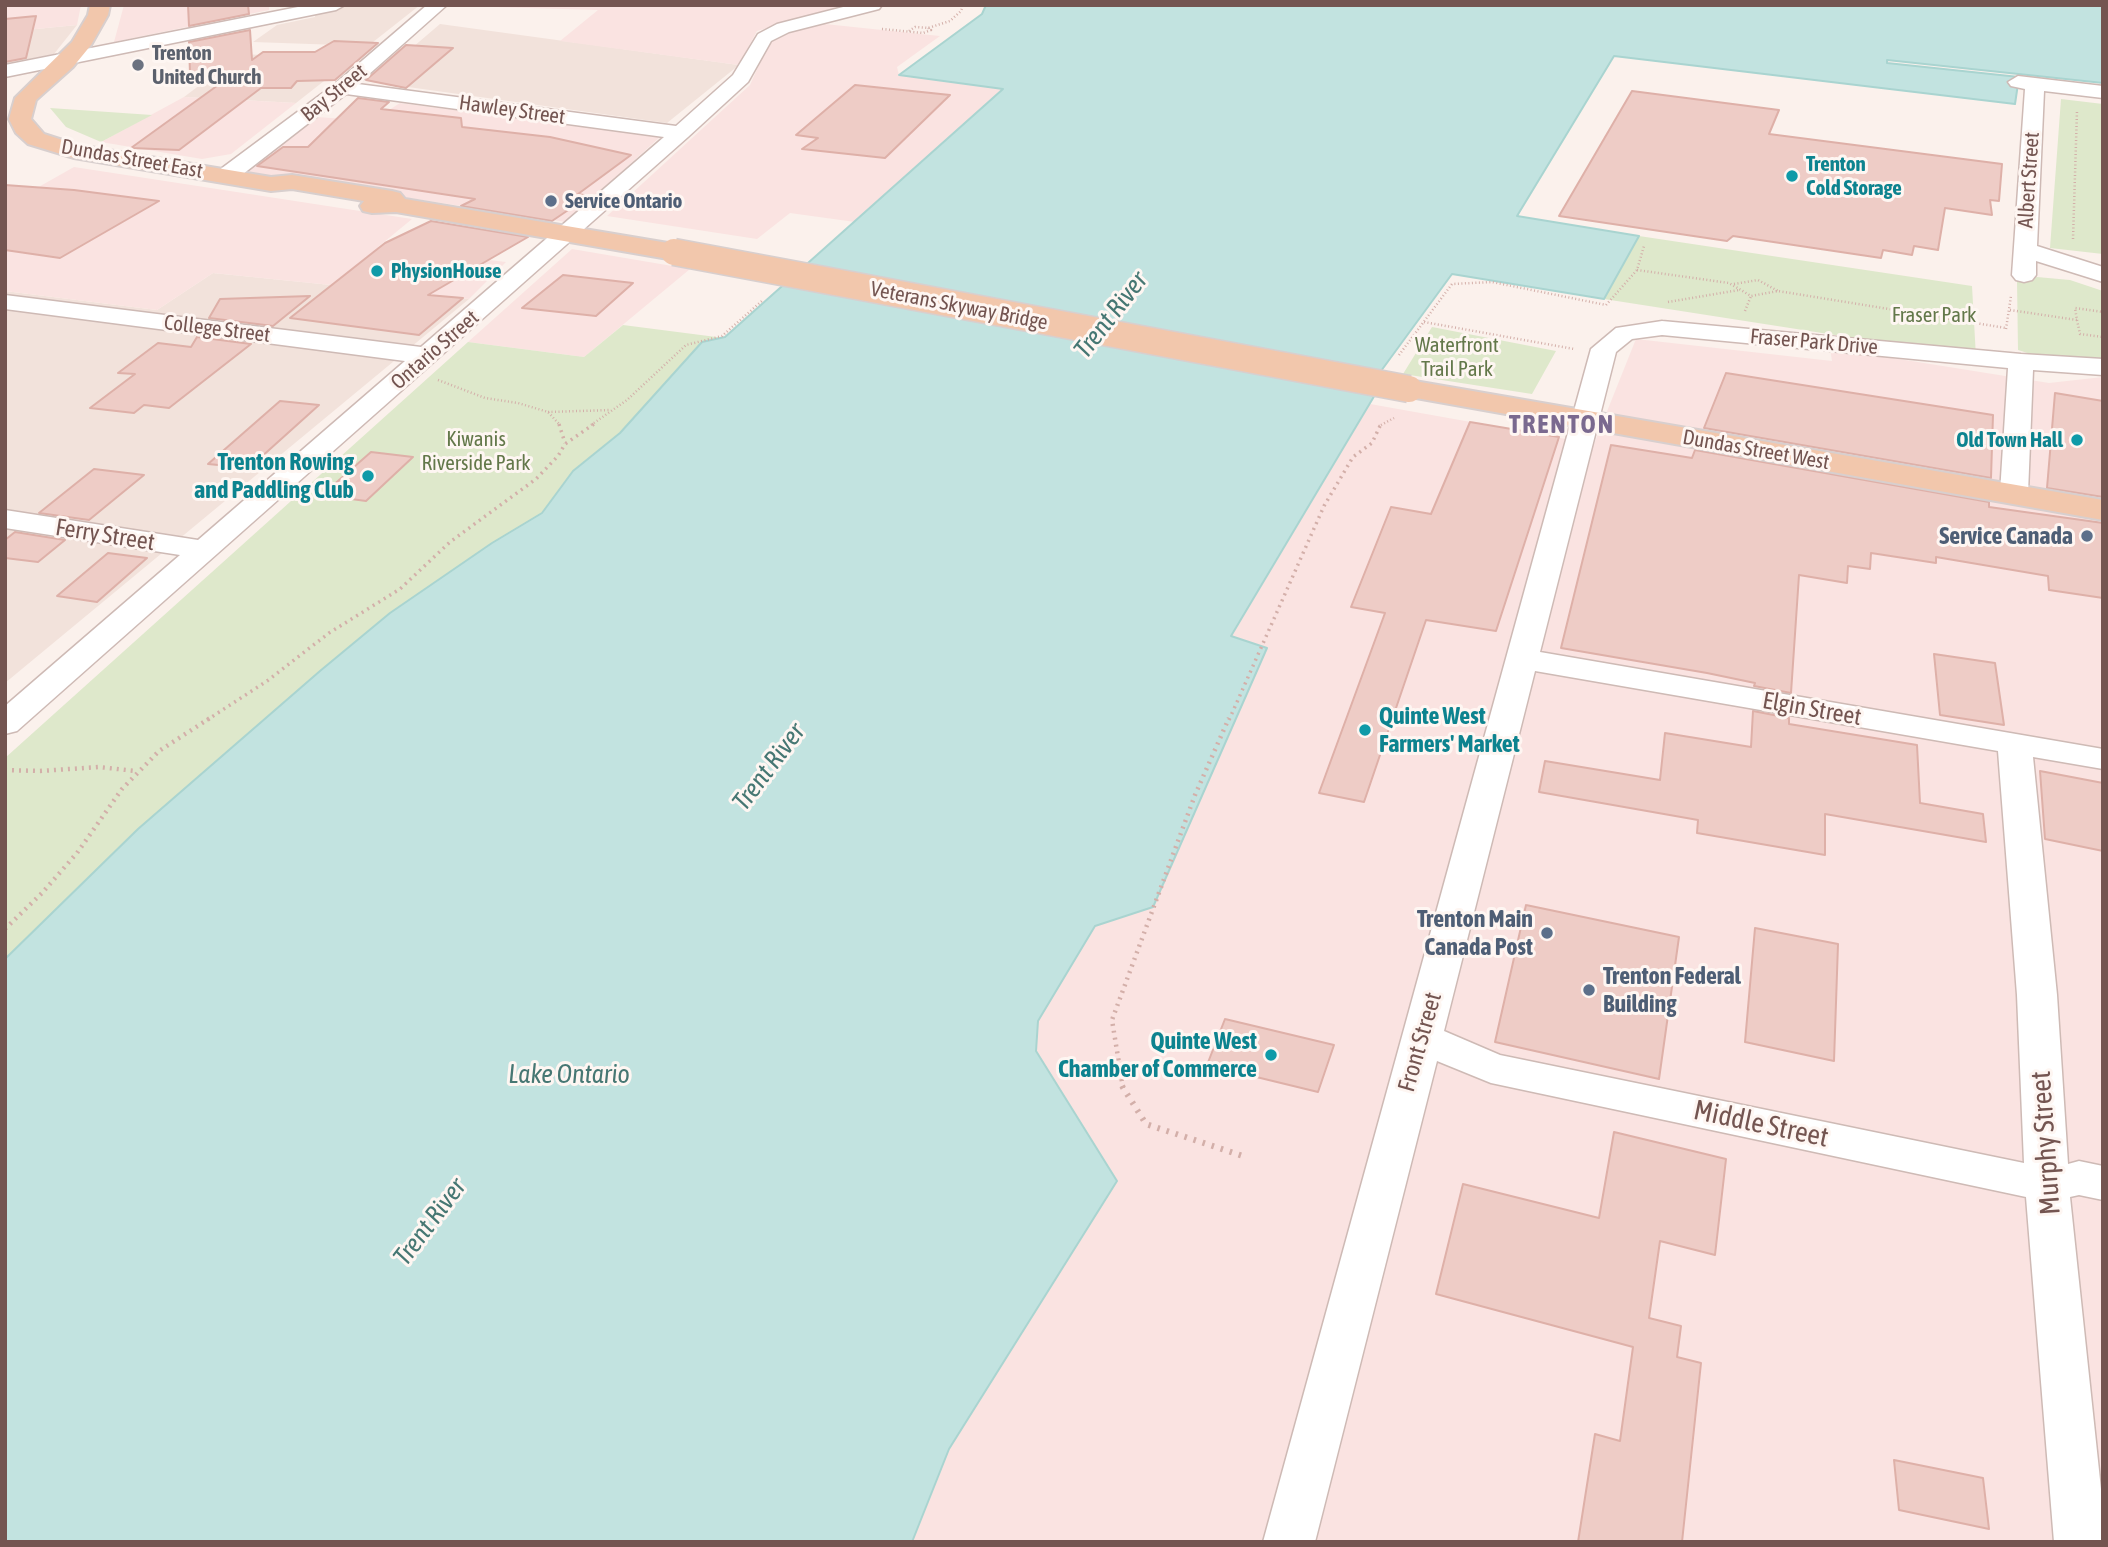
<!DOCTYPE html>
<html>
<head>
<meta charset="utf-8">
<style>
  body { margin:0 }
  #map { position:relative; width:2108px; height:1547px; overflow:hidden; background:#fbf1ec; font-family:"Asap Condensed",sans-serif }
  canvas { display:block }
  .frame { position:absolute; inset:0; border:7px solid #745551; pointer-events:none }
</style>
</head>
<body>
<div id="map">
<canvas width="2108" height="1547"></canvas>
<div class="frame"></div>
</div>
<script>
const context = document.querySelector('canvas').getContext('2d');
context.lineJoin = 'round';
function fill(path, color) {
  context.fillStyle = color;
  context.fill(path, 'evenodd');
}
function toPath(rows) {
  const path = new Path2D();
  for (const r of rows) {
    path.moveTo(r[0], r[1]);
    for (let i = 2; i < r.length; i += 2) path.lineTo(r[i], r[i + 1]);
  }
  return path;
}
function stroke(path, color, width, dash) {
  context.strokeStyle = color;
  context.lineWidth = width;
  context.lineCap = dash ? 'butt' : 'round';
  context.setLineDash(dash || []);
  context.stroke(path);
}
function drawText(font, color, halo, rows, align = 'center') {
  context.font = font + ' "Asap Condensed",sans-serif';
  context.lineWidth = 6;
  context.setLineDash([]);
  context.textBaseline = 'middle';
  context.strokeStyle = halo;
  context.fillStyle = color;
  for (const [text, x, y, turn = 0] of rows) {
    context.save();
    context.translate(x, y);
    context.rotate((+turn || 0) * Math.PI / 180);
    context.textAlign = isNaN(turn) ? turn : align;
    if (halo) context.strokeText(text, 0, 0);
    context.fillText(text, 0, 0);
    context.restore();
  }
}
const residential = toPath([
  [315,5,420,5,368,46,253,42,277,25,315,17],
  [440,24,739,65,667,123,372,82],
  [77,25,54,54,5,64,5,32],
  [241,54,352,59,296,103,184,97],
  [213,273,469,299,5,683,5,291,157,310]
]);
const commercial = toPath([
  [5,5,81,5,77,25,5,32],
  [124,5,269,5,269,10,114,42],
  [844,5,757,31,739,65,560,41,598,10,458,6],
  [815,23,940,36,897,67,899,75,1004,88,855,222,790,213,757,239,607,216,750,85,770,40],
  [184,97,296,103,231,154,202,159,101,142],
  [400,103,660,137,566,222,245,173,317,117,372,121],
  [74,167,412,219,378,247,506,262,469,299,213,273,157,310,5,291,5,206],
  [572,249,690,269,584,357,468,342],
  [1636,339,1832,361,1830,348,2049,383,2103,377,2103,1542,912,1542,949,1449,1117,1181,1036,1051,1038,1021,1095,926,1153,907,1267,648,1231,637,1370,404,1594,444]
]);
const green = toPath([
  [2061,99,2103,104,2103,254,2050,248],
  [50,108,152,115,101,142,66,127],
  [1639,236,1972,286,1976,357,1604,299],
  [2037,277,2070,280,2103,291,2103,358,2034,355,2018,350,2017,281],
  [623,325,724,338,702,342,620,433,573,471,542,513,492,543,448,575,138,829,5,959,5,758,468,342,584,357],
  [1432,327,1556,351,1532,394,1403,374]
]);
const water = toPath([
  [986,5,2103,5,2103,83,1887,60,1887,63,2019,77,2015,104,1614,56,1517,216,1639,236,1604,299,1452,274,1381,371,1388,373,1231,636,1267,648,1153,907,1095,926,1038,1021,1036,1051,1117,1181,949,1449,912,1542,5,1542,5,959,138,829,320,671,390,613,492,543,542,513,573,471,620,433,702,342,725,337,1003,89,899,75,982,14,986,5]
]);
const building = toPath([
  [188,5,248,5,249,14,189,26,188,5],
  [36,16,26,58,5,62,5,19,36,16],
  [250,30,252,60,263,52,315,52,334,41,378,43,335,80,297,81,291,88,261,88,179,150,131,148,232,75,190,74,189,42,250,30],
  [406,45,453,48,406,88,366,80,406,45],
  [855,85,950,95,885,158,802,149,818,138,796,135,855,85],
  [1632,91,1779,110,1769,134,2002,164,1999,201,1990,200,1992,215,1945,208,1938,250,1914,246,1912,255,1883,250,1881,258,1733,236,1727,241,1559,216,1632,91],
  [358,98,389,102,381,109,461,118,462,127,550,137,631,155,578,194,589,196,552,221,461,206,475,199,257,166,283,147,308,147,358,98],
  [5,185,74,190,159,201,60,258,5,250,5,185],
  [431,221,528,237,428,295,463,298,419,335,290,318,385,243,431,221],
  [563,275,633,283,596,316,522,308,563,275],
  [310,296,273,326,209,318,220,299,310,296],
  [197,337,251,344,169,408,144,405,134,413,90,408,135,374,118,373,158,343,191,347,197,337],
  [1726,373,1993,415,1991,478,1704,428,1726,373],
  [2055,393,2103,401,2103,497,2047,488,2055,393],
  [280,401,319,405,249,468,208,464,280,401],
  [1470,422,1559,437,1496,631,1426,620,1364,802,1319,793,1385,613,1351,607,1391,507,1431,514,1470,422],
  [1611,445,1692,458,1695,450,1989,502,1989,507,2103,523,2103,598,2049,590,2048,576,1936,557,1936,563,1871,553,1870,569,1848,566,1847,583,1799,575,1791,693,1754,686,1755,683,1707,673,1561,648,1611,445],
  [371,452,413,457,366,501,322,495,371,452],
  [94,469,144,475,89,520,39,513,94,469],
  [15,532,65,540,38,562,5,558,5,540,15,532],
  [108,553,147,558,97,602,57,596,108,553],
  [1934,654,1995,663,2004,725,1940,715,1934,654],
  [1753,711,1789,718,1789,724,1917,745,1920,803,1983,814,1986,842,1825,814,1825,855,1697,833,1698,820,1539,792,1545,761,1660,780,1665,733,1751,747,1753,711],
  [2040,771,2103,783,2103,851,2045,839,2040,771],
  [1526,905,1679,937,1659,1079,1495,1042,1526,905],
  [1755,928,1838,944,1834,1061,1745,1042,1755,928],
  [1225,1019,1334,1045,1318,1092,1207,1065,1225,1019],
  [1614,1132,1726,1159,1715,1255,1660,1241,1649,1318,1681,1326,1677,1357,1701,1363,1682,1542,1578,1542,1595,1434,1620,1441,1633,1347,1436,1294,1463,1184,1599,1218,1614,1132],
  [1894,1460,1983,1478,1989,1529,1899,1510,1894,1460]
]);
const pathFar3 = toPath([
  [882,29,923,33,931,30,928,28],
  [909,31,915,27,928,28,950,21,961,11,963,5],
  [2073,239,2077,111],
  [1637,270,1729,283,1751,296,1778,291,2006,328],
  [1734,284,1758,280,1778,291],
  [1668,302,1739,290],
  [2010,310,2077,320,2075,308,2103,312],
  [1745,311,1751,296],
  [2077,320,2080,334,2103,337],
  [1424,322,1574,349],
  [2006,329,2011,296],
  [1399,355,1452,284,1492,282,1606,305,1637,270,1644,246],
  [438,380,485,398,518,403,548,412,560,425],
  [548,412,611,410],
  [591,425,627,400,686,345,722,336,763,300],
  [1381,425,1394,418]
]);
const pathFar2 = toPath([
  [559,424,565,443],
  [207,720,267,681,329,633,400,589,450,542,536,479,558,456,565,444,594,424],
  [1229,720,1324,506,1353,457,1372,443,1380,426,1384,424]
]);
const pathFar1 = toPath([
  [5,770,40,771,99,767,136,771],
  [5,929,42,893,77,853,122,789,159,751,210,718],
  [1123,1088,1112,1020,1195,795,1229,718]
]);
const path = toPath([
  [1122,1086,1146,1124,1243,1156]
]);
const minor = toPath([
  [308,5,345,5,336,10,5,77,5,65,308,5],
  [427,5,447,5,358,84,676,126,733,75,758,34,777,24,851,5,882,5,879,9,789,32,771,41,748,82,688,137,17,731,5,734,5,706,180,555,5,528,5,510,198,540,405,361,5,309,5,295,421,347,664,137,346,94,234,181,218,181,215,176,218,171,335,84,427,5],
  [2018,76,2103,86,2103,98,2044,91,2037,246,2103,267,2103,282,2036,261,2036,275,2032,280,2024,282,2016,280,2012,275,2025,89,2011,86,2008,82,2018,76],
  [1662,321,2021,354,2103,359,2103,375,2033,370,2028,493,2024,499,2014,502,2004,499,2000,493,2008,368,1662,335,1632,339,1616,352,1540,652,2103,749,2103,769,2033,757,2057,995,2068,1164,2079,1161,2103,1166,2103,1200,2079,1195,2070,1197,2103,1508,2103,1542,2054,1542,2026,1197,1491,1083,1437,1061,1315,1542,1263,1542,1591,349,1616,328,1662,321],
  [1535,671,1998,751,2017,995,2024,1163,1500,1055,1444,1031,1535,671]
]);
const major = toPath([
  [90,5,110,5,108,15,91,45,73,67,36,100,31,119,44,134,78,145,271,177,292,175,392,191,400,193,405,199,674,244,683,247,687,252,683,257,674,260,396,212,372,213,363,211,360,206,364,201,292,189,271,191,74,158,28,144,16,133,9,119,15,98,72,42,88,15,90,5],
  [1409,380,2103,500,2103,520,1399,395,1395,389,1399,383,1409,380]
]);
const majorBridge = toPath([
  [674,252,1409,389]
]);
const markers = [
  [138,65,7,"#6b7280"],
  [1792,176,7,"#0f9aa8"],
  [551,201,7,"#5c6f8a"],
  [377,271,7,"#0f9aa8"],
  [2077,440,7,"#0f9aa8"],
  [368,476,7,"#0f9aa8"],
  [2087,536,7,"#5c6f8a"],
  [1365,730,7,"#0f9aa8"],
  [1547,933,7,"#5c6f8a"],
  [1589,990,7,"#5c6f8a"],
  [1271,1055,7,"#0f9aa8"]
];
const farWorshipnames = [
  ["Trenton",152,53],
  ["United Church",152,77]
];
const farStreetnames = [
  ["Bay Street",334,93,-39],
  ["Hawley Street",512,110,8],
  ["Dundas Street East",132,159,10],
  ["Albert Street",2029,180,-86],
  ["Veterans Skyway Bridge",959,306,11],
  ["College Street",217,329,7],
  ["Fraser Park Drive",1814,342,5],
  ["Ontario Street",435,350,-41],
  ["Dundas Street West",1756,450,10]
];
const farCulturenames = [
  ["Trenton",1806,164],
  ["Cold Storage",1806,188],
  ["PhysionHouse",391,271],
  ["Old Town Hall",2063,440,"right"]
];
const farServicenames = [
  ["Service Ontario",565,201]
];
const farParknames = [
  ["Fraser Park",1934,315],
  ["Waterfront",1457,345],
  ["Trail Park",1457,369],
  ["Kiwanis",476,439],
  ["Riverside Park",476,463]
];
const cultureNames = [
  ["Trenton Rowing",354,462],
  ["and Paddling Club",354,490],
  ["Quinte West",1379,716,"left"],
  ["Farmers' Market",1379,744,"left"],
  ["Quinte West",1257,1041],
  ["Chamber of Commerce",1257,1069]
];
const streetNames = [
  ["Ferry Street",105,535,9],
  ["Elgin Street",1812,709,10],
  ["Front Street",1420,1042,-74]
];
const serviceNames = [
  ["Service Canada",2073,536],
  ["Trenton Main",1533,919],
  ["Canada Post",1533,947],
  ["Trenton Federal",1603,976,"left"],
  ["Building",1603,1004,"left"]
];
const waterNames = [
  ["Trent River",1111,315,-52],
  ["Trent River",769,767,-53],
  ["Lake Ontario",569,1075],
  ["Trent River",430,1222,-53]
];
const farDistrictnames = [
  ["TRENTON",1562,425]
];
const nearStreetnames = [
  ["Middle Street",1761,1124,12],
  ["Murphy Street",2046,1143,-94]
];
fill(residential, '#f2e2db');
fill(commercial, '#fae3e1');
fill(green, '#dee8cb');
fill(water, '#c2e3e0');
stroke(water, '#a9d4d0', 2);
fill(building, '#eeccc6');
stroke(building, '#deb0a8', 2);
stroke(minor, '#cebab5', 3);
stroke(major, '#d8cfce', 4);
stroke(pathFar3, '#d3afa9', 2.5, [1, 2.5]);
stroke(pathFar2, '#d3afa9', 3.5, [2, 4.5]);
stroke(pathFar1, '#d3afa9', 4.5, [2, 5]);
stroke(path, '#d3afa9', 6, [2.5, 7]);
fill(minor, '#fff');
fill(major, '#f2c7ac');
stroke(majorBridge, '#d8cfce', 29, []);
stroke(majorBridge, '#f2c7ac', 26);
for (const [x, y, r, color] of markers) {
  const dot = new Path2D();
  dot.arc(x, y, r, 0, 2 * Math.PI);
  context.fillStyle = color;
  context.fill(dot);
  stroke(dot, '#fef6f2', 2.5);
}
drawText('bold 21px', '#5b616d', '#fef6f2', farWorshipnames, 'left');
drawText('21px', '#745551', '#fef6f2', farStreetnames);
drawText('bold 21px', '#0d838f', '#fef6f2', farCulturenames, 'left');
drawText('bold 21px', '#4e5e75', '#fef6f2', farServicenames, 'left');
drawText('21px', '#63784a', '#fef6f2', farParknames);
drawText('bold 24px', '#0d838f', '#fef6f2', cultureNames, 'right');
drawText('24px', '#745551', '#fef6f2', streetNames);
drawText('bold 24px', '#4e5e75', '#fef6f2', serviceNames, 'right');
drawText('italic 26px', '#467773', '#fef6f2', waterNames);
context.letterSpacing = '2px';
drawText('bold 26px', '#7a698f', '#fef6f2', farDistrictnames);
context.letterSpacing = '0px';
drawText('28px', '#745551', '#fef6f2', nearStreetnames);
</script>
</body>
</html>
